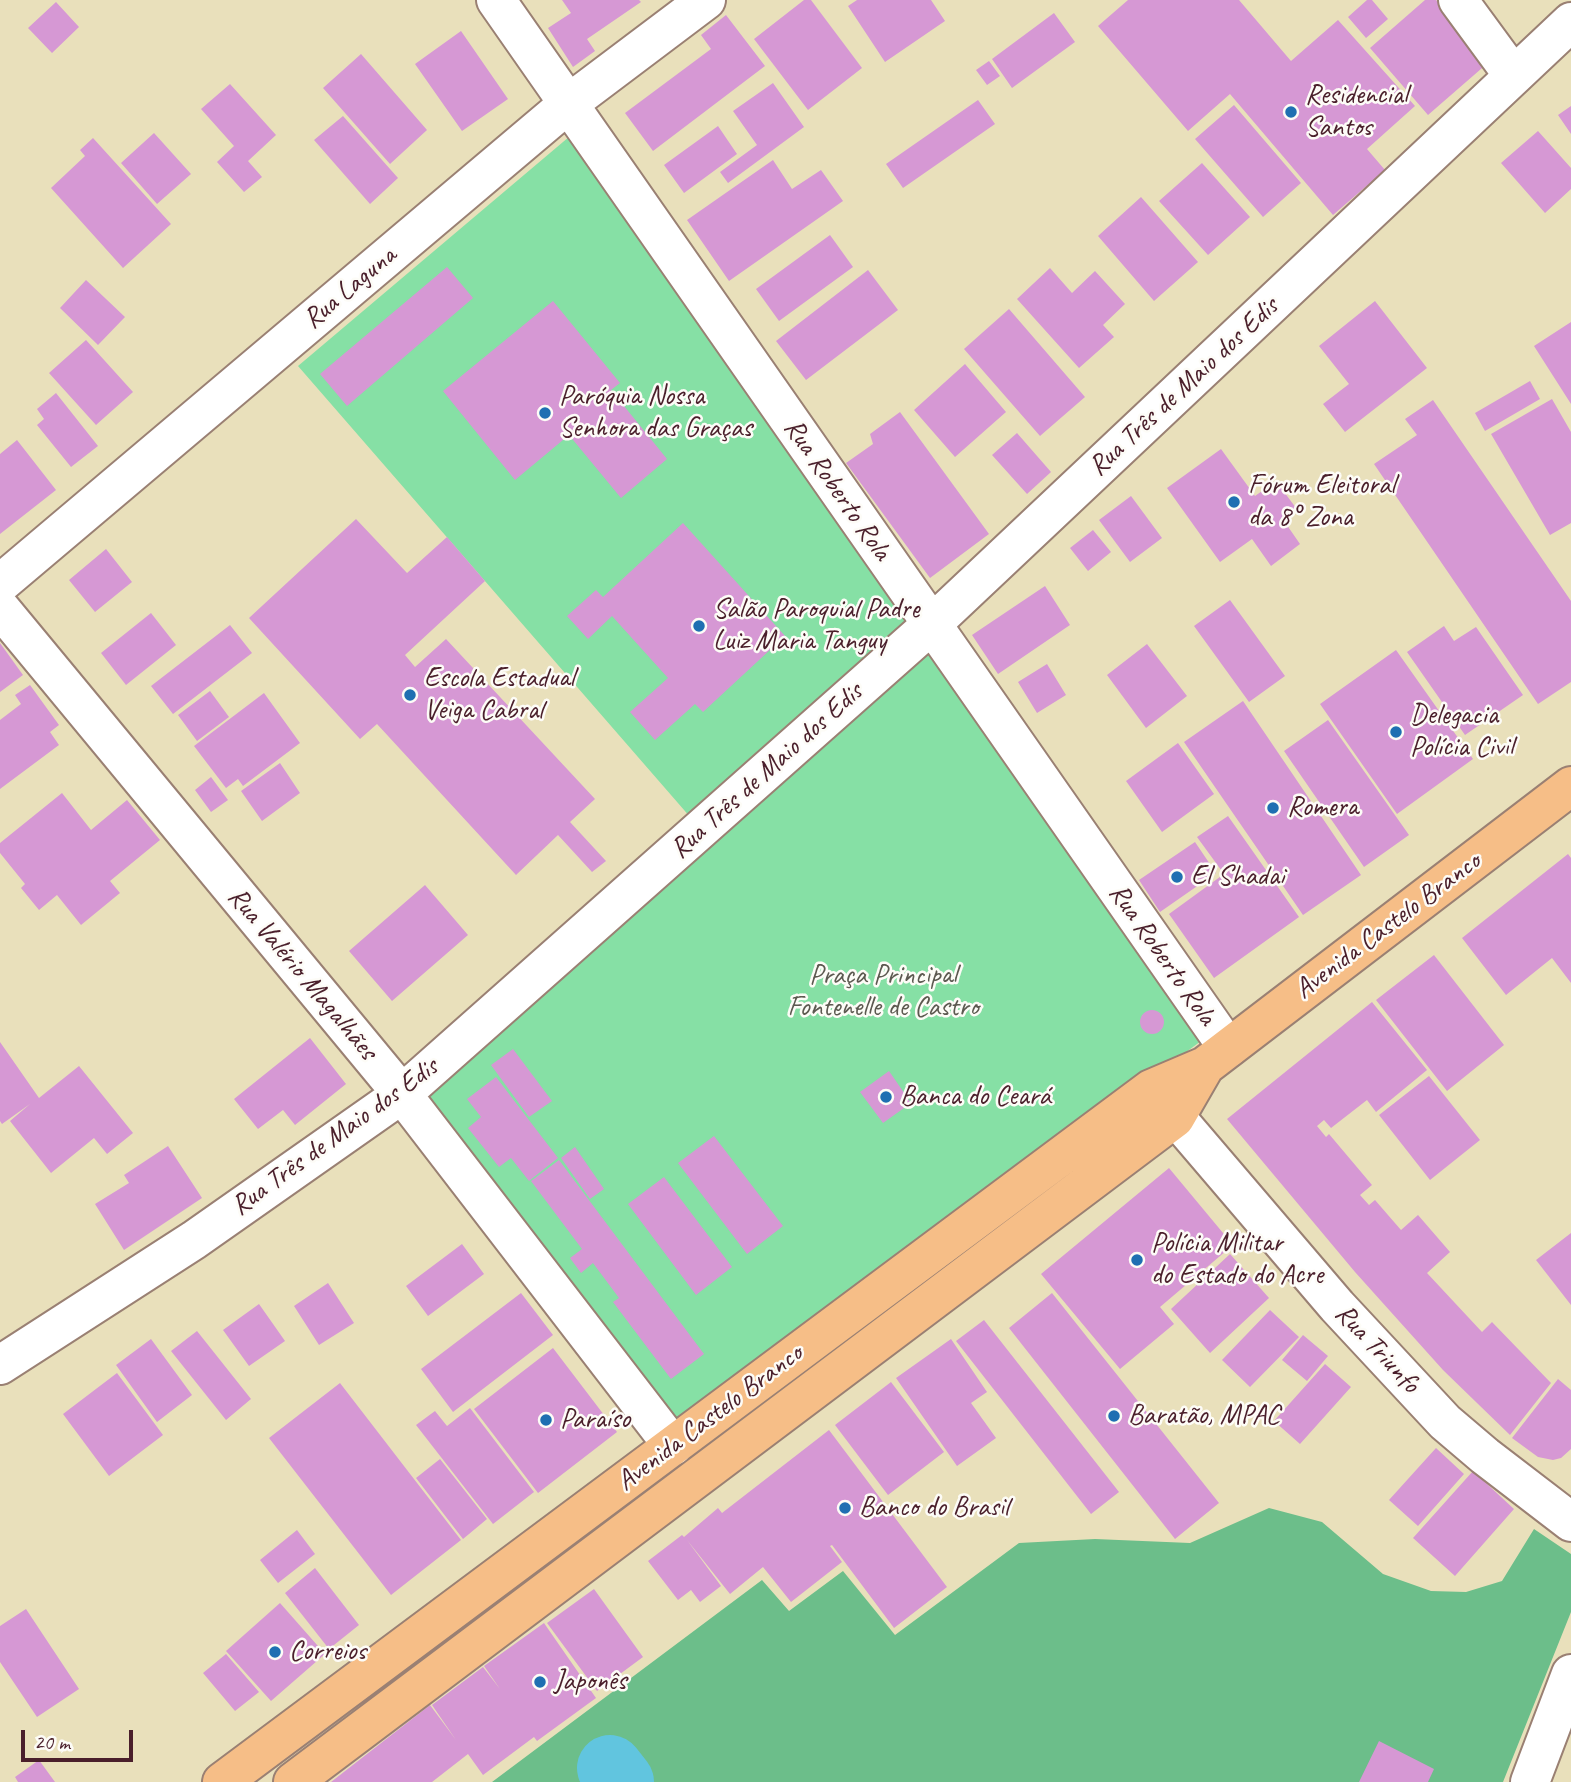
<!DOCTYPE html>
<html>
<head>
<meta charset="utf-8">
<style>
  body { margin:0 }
  #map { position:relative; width:1571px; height:1782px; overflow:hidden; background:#e9e0bb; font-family:Caveat,sans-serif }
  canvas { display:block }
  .scale { position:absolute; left:21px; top:1730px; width:112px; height:32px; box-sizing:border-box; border:4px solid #4a1f2b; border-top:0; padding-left:9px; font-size:21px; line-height:24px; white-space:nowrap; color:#4a1f2b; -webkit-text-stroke:5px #fdfcf7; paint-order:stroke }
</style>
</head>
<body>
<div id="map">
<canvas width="1571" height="1782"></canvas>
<div class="scale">20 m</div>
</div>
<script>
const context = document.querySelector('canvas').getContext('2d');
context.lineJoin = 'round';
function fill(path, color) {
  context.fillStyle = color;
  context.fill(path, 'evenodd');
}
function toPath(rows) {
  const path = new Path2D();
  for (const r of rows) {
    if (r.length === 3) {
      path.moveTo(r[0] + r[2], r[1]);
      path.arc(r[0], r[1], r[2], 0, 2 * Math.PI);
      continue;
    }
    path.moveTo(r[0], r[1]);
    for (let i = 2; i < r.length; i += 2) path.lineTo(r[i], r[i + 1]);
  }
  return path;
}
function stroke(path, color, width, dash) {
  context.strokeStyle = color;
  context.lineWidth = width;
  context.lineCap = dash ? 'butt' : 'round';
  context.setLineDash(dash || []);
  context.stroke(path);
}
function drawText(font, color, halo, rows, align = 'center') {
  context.font = font + ' Caveat,sans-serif';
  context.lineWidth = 5;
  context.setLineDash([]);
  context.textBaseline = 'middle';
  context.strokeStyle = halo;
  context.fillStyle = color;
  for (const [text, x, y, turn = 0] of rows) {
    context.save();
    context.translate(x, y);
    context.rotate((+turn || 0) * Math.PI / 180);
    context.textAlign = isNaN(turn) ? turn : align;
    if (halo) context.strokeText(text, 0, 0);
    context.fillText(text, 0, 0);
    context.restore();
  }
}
const green = toPath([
  [576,131,913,623,691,818,298,366],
  [928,647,1201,1041,673,1433,415,1100]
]);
const forest = toPath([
  [1269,1508,1322,1522,1383,1574,1431,1591,1466,1592,1502,1581,1534,1529,1571,1554,1571,1612,1503,1782,492,1782,762,1580,789,1611,843,1571,895,1635,1019,1543,1095,1539,1190,1543]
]);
const river = toPath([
  [610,1768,621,1782]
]);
const building = toPath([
  [562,0,639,0,641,2,587,39,595,51,573,67,548,28,571,13],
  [804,0,811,0,862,68,808,110,754,39],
  [857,0,931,0,945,21,885,62,848,6],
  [1128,0,1239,0,1291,61,1338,20,1415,106,1367,149,1385,170,1333,215,1230,94,1188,131,1098,26],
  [1367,0,1372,0,1388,19,1366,38,1348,17],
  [1425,0,1436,0,1489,62,1428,115,1370,48],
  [56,2,79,27,52,53,28,28],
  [1054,13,1075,42,1012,88,992,59],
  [726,15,765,66,653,151,625,113,711,49,701,35],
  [461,31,508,99,462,131,415,64],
  [361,54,427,130,390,164,323,88],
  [989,61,1000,76,987,85,976,70],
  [773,83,804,127,728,183,720,172,757,145,733,111],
  [230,84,276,135,248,161,262,177,244,192,217,162,234,146,201,109],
  [978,100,995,124,903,188,886,164],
  [1234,105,1301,183,1263,217,1195,139],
  [1571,106,1571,134,1558,115],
  [343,116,398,178,370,204,314,140],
  [718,126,737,154,684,193,664,165],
  [1538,131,1571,168,1571,189,1545,213,1501,163],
  [154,133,191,174,157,204,121,163],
  [93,138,171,224,123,268,51,188,85,156,80,150],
  [773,160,792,189,821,170,843,201,729,281,687,220],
  [1202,163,1250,217,1208,255,1159,201],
  [1141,197,1198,262,1154,301,1098,236],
  [830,235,853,267,779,321,756,289],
  [447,267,473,298,347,406,320,374],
  [1050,268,1072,293,1095,271,1125,304,1103,325,1114,337,1079,368,1017,299],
  [868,270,898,310,806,380,776,341],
  [86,280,125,317,98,345,60,308],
  [553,301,620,383,611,390,667,459,621,498,569,435,515,480,443,391],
  [1375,301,1427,368,1345,432,1323,404,1349,384,1319,346],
  [1009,309,1085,397,1040,436,964,349],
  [1571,322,1571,404,1534,346],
  [86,340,133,392,96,425,49,373],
  [965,364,1006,412,955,457,914,410],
  [1530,381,1540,399,1485,431,1475,413],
  [56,393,98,446,71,467,37,425,44,419,37,409],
  [1552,399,1571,432,1571,523,1550,535,1491,434],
  [1433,400,1571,601,1571,682,1538,704,1374,464,1417,435,1405,419],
  [900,412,989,534,930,578,846,463,873,444,870,434],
  [1017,433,1051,472,1027,494,992,455],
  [17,440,56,490,0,534,0,454],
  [1221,449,1255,496,1276,481,1296,508,1282,518,1300,544,1271,566,1252,539,1220,562,1167,488],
  [1131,496,1162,538,1130,562,1099,520],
  [356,519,407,573,447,537,485,581,405,655,415,667,446,639,595,799,570,822,606,861,592,872,558,835,516,875,377,724,360,739,249,618],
  [683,523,785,636,703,712,695,704,655,740,630,712,668,678,612,616,588,639,567,616,596,590,603,597],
  [1093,530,1111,552,1088,571,1070,548],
  [106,549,132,582,95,612,69,580],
  [1045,586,1070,625,998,674,972,635],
  [1230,600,1285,676,1249,702,1194,626],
  [151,613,176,645,126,685,101,653],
  [230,625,252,653,173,714,151,686],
  [1444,626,1454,641,1476,627,1523,695,1465,735,1407,652],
  [0,643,23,675,0,692],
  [1147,644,1187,696,1146,728,1107,675],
  [1396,650,1473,759,1397,814,1320,704],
  [1047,664,1066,695,1037,713,1018,682],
  [30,685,59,725,50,732,59,745,0,789,0,720,21,704,15,695],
  [210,691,229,717,197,741,178,715],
  [264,693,300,743,243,786,238,779,226,788,194,746],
  [1243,701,1361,875,1303,915,1184,742],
  [1328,720,1409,835,1364,867,1284,751],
  [1178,743,1214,794,1162,832,1126,781],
  [280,763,300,793,262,821,241,791],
  [211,777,228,800,211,812,195,790],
  [62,793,91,830,127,800,160,840,110,881,120,893,81,925,57,895,39,910,21,888,25,884,0,853,0,843],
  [1228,816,1299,917,1214,978,1169,914,1224,874,1197,837],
  [1195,842,1216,873,1160,912,1139,880],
  [1568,854,1571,858,1571,983,1552,958,1506,995,1462,938],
  [425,885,468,935,392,1001,349,951],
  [1434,955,1504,1045,1447,1091,1376,1000],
  [1372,1002,1427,1070,1376,1112,1367,1100,1331,1128,1324,1120,1317,1126,1326,1137,1329,1134,1372,1185,1360,1195,1369,1205,1375,1200,1401,1230,1418,1215,1450,1252,1427,1273,1482,1332,1492,1322,1551,1383,1510,1435,1443,1370,1355,1272,1227,1119],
  [1152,1022,12],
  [310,1038,346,1084,295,1125,283,1110,258,1129,234,1099],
  [0,1042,39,1098,79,1066,133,1133,107,1154,94,1138,51,1173,10,1121,30,1104,2,1124,0,1121],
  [513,1049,552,1101,529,1117,491,1065],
  [889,1071,911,1103,883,1123,860,1092],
  [1429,1076,1480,1140,1430,1180,1379,1115],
  [496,1077,558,1158,529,1181,511,1158,499,1167,468,1128,481,1117,467,1099],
  [714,1136,783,1226,747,1254,678,1163],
  [168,1146,202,1198,124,1250,95,1204,129,1183,124,1175],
  [575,1147,604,1189,590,1199,561,1158],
  [559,1160,704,1354,671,1379,613,1302,619,1298,593,1263,581,1273,570,1258,582,1249,531,1181],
  [1169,1168,1233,1245,1160,1307,1174,1324,1120,1369,1041,1274],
  [664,1177,732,1267,696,1295,628,1204],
  [1571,1233,1571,1305,1536,1260],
  [462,1244,484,1274,428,1316,406,1286],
  [1230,1254,1269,1298,1210,1353,1171,1309],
  [328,1283,354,1323,319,1345,294,1306],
  [521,1293,553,1335,453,1412,421,1369],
  [1052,1293,1219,1503,1175,1539,1009,1328],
  [259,1304,285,1341,249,1366,223,1330],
  [1270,1310,1299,1337,1250,1387,1222,1360],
  [984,1320,1119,1492,1091,1514,956,1341],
  [197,1331,251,1399,226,1420,171,1351],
  [1303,1335,1328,1356,1307,1381,1282,1360],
  [151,1339,192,1395,157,1422,116,1365],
  [951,1339,987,1392,971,1403,996,1438,957,1466,896,1378],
  [553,1348,617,1432,538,1493,474,1409],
  [1325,1364,1351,1387,1300,1444,1274,1421],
  [117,1373,163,1435,109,1476,63,1414],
  [1558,1379,1571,1390,1571,1449,1561,1458,1553,1460,1538,1457,1512,1438],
  [891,1382,944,1452,888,1495,835,1425],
  [340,1383,461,1540,391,1595,269,1438],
  [470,1408,534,1492,493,1524,416,1425,435,1411,447,1426],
  [829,1430,947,1587,894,1628,832,1545,830,1546,842,1562,791,1602,763,1567,730,1594,687,1540,721,1586,700,1602,691,1590,678,1600,648,1561,682,1535,684,1537,718,1508,722,1513],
  [1436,1448,1464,1474,1418,1526,1389,1500],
  [440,1459,487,1519,463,1539,416,1478],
  [1473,1471,1514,1509,1455,1576,1413,1538],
  [297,1530,315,1554,278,1583,260,1560],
  [315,1568,359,1625,329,1649,285,1593],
  [594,1589,643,1657,597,1691,547,1623],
  [280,1603,325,1654,271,1701,226,1651],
  [26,1609,79,1689,37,1717,0,1662,0,1626],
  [544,1623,596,1698,537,1741,534,1737,483,1775,468,1754,432,1782,331,1782,430,1705,456,1740,432,1705,483,1667,500,1689,484,1666],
  [226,1654,259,1692,235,1711,203,1673],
  [1379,1741,1434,1769,1428,1782,1359,1782],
  [39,1760,55,1782,18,1782,15,1777]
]);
const minor = toPath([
  [496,0,1228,1048],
  [1458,0,1513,75],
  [0,584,568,104,706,0],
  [0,608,402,1094,673,1446],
  [0,1365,194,1240,402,1094,931,625,1571,22],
  [1530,1782,1571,1674]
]);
const tertiary = toPath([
  [1155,1093,1337,1306,1445,1422,1485,1456,1571,1522]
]);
const trunk = toPath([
  [222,1782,1151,1089,1205,1066,1571,786],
  [293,1782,1175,1118,1205,1066]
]);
const markers = [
  [1291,112,7,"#1f6fb2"],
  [545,413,7,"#1f6fb2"],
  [1234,502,7,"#1f6fb2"],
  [699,626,7,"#1f6fb2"],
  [410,695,7,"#1f6fb2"],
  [1396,732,7,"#1f6fb2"],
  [1273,808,7,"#1f6fb2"],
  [1177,877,7,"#1f6fb2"],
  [886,1097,7,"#1f6fb2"],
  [1137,1260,7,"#1f6fb2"],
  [1114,1416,7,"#1f6fb2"],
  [546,1420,7,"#1f6fb2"],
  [845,1508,7,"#1f6fb2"],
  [275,1652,7,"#1f6fb2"],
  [540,1682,7,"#1f6fb2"]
];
const poiNames = [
  ["Residencial",1305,96],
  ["Santos",1305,128],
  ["Paróquia Nossa",559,397],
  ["Senhora das Graças",559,429],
  ["Fórum Eleitoral",1248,486],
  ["da 8° Zona",1248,518],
  ["Salão Paroquial Padre",713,610],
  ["Luiz Maria Tanguy",713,642],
  ["Escola Estadual",424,679],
  ["Veiga Cabral",424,711],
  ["Delegacia",1410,716],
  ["Polícia Civil",1410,748],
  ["Romera",1287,808],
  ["El Shadai",1191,877],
  ["Banca do Ceará",900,1097],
  ["Polícia Militar",1151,1244],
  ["do Estado do Acre",1151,1276],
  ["Baratão, MPAC",1128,1416],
  ["Paraíso",560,1420],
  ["Banco do Brasil",859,1508],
  ["Correios",289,1652],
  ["Japonês",554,1682]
];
const streetNames = [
  ["Rua Laguna",350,288,-40],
  ["Rua Três de Maio dos Edis",1184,387,-43],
  ["Rua Roberto Rola",837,490,55],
  ["Rua Três de Maio dos Edis",767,771,-42],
  ["Avenida Castelo Branco",1388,926,-37],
  ["Rua Roberto Rola",1162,955,55],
  ["Rua Valério Magalhães",302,974,50],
  ["Rua Três de Maio dos Edis",335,1137,-36],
  ["Rua Triunfo",1377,1349,47],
  ["Avenida Castelo Branco",710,1418,-37]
];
const parkNames = [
  ["Praça Principal",883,976],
  ["Fontenelle de Castro",883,1008]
];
fill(green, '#86e0a5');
fill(forest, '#6cbe8a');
stroke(river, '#61c5df', 66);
fill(building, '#d698d4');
stroke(minor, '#9a8073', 42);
stroke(tertiary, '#9a8073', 42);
stroke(trunk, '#9a8073', 42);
stroke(minor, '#fff', 38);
stroke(tertiary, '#fff', 38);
stroke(trunk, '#f6be87', 38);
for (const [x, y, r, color] of markers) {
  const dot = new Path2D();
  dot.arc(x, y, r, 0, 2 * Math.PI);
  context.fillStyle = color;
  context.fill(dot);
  stroke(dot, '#fdfcf7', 2.5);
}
drawText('28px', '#4a1f2b', '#fdfcf7', poiNames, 'left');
drawText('28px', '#4a1f2b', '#fdfcf7', streetNames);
drawText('28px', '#5c5950', '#fdfcf7', parkNames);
</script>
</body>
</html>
